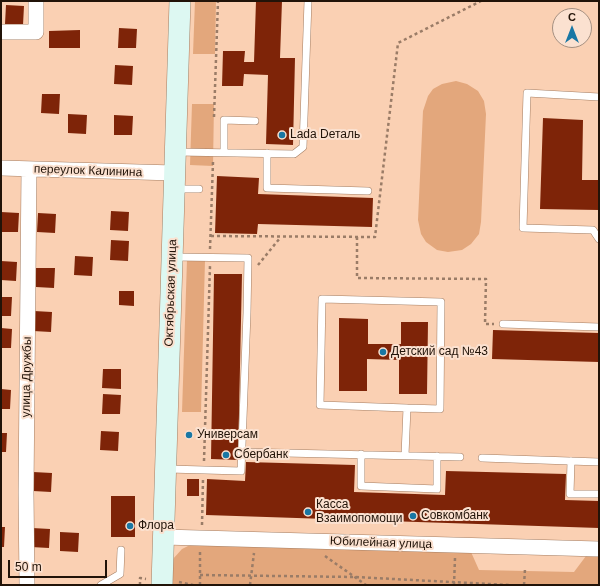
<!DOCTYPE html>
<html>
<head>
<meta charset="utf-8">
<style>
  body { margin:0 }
  #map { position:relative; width:600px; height:586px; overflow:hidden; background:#fad0b3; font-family:Helvetica,sans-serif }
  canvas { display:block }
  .frame { position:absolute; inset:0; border:2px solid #211308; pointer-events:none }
  .north { position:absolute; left:552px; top:8px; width:40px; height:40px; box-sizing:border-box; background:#fbe1d0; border:1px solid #a48f80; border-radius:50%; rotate:0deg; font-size:11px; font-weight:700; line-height:16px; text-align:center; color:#211308 }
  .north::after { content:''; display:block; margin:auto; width:14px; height:18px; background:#1977a4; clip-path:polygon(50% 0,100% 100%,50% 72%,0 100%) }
  .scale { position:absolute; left:8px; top:560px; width:99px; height:18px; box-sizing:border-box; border:2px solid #211308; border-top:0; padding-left:5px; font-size:12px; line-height:14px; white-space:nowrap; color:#211308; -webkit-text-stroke:3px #fbe1d0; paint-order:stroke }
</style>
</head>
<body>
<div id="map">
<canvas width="600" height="586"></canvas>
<div class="frame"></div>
<div class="north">С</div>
<div class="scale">50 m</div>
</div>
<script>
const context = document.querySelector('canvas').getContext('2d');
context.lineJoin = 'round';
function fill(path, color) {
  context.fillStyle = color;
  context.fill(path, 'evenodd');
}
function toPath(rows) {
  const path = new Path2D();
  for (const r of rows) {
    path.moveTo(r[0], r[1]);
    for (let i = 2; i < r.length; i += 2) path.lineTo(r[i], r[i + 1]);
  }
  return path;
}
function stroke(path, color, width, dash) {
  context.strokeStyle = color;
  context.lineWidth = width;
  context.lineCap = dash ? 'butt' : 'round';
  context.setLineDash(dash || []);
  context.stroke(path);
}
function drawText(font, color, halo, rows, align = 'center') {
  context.font = font + ' Helvetica,sans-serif';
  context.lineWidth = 4;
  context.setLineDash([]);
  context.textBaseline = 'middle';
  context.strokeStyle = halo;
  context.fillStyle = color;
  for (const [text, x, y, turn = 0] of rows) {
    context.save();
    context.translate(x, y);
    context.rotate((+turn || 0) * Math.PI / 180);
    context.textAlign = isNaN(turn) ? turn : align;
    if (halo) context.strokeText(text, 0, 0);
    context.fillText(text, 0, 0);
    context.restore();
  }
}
const green = toPath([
  [195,1,216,1,215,54,193,54],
  [456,81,467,84,478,91,484,101,486,114,481,222,479,234,471,244,462,250,448,252,437,250,426,242,421,234,418,220,423,111,428,96,433,89,442,84],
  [192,104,214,104,213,166,190,165],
  [187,260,205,260,201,412,182,412],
  [192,544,471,552,479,570,574,572,586,556,599,557,599,585,172,585,173,559,182,549]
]);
const building = toPath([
  [256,1,282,1,280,58,295,58,293,145,266,144,268,75,244,74,243,86,222,86,223,51,245,51,244,62,254,62],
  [6,5,24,6,23,25,5,24],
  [119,28,137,29,136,48,118,48],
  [80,30,80,48,49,48,49,31],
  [115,65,133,66,132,85,114,84],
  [42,94,60,94,59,114,41,113],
  [68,114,87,115,86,134,68,133],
  [114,115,133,116,132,135,114,135],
  [543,118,583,120,582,180,599,180,599,210,540,209],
  [217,176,259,178,258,194,373,198,372,227,258,224,257,234,215,233],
  [111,211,129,212,128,231,110,230],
  [1,212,19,213,18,232,1,232],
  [38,213,56,214,55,233,37,232],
  [111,240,129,241,128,261,110,260],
  [75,256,93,257,92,276,74,275],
  [1,261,17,262,16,281,1,280],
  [36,268,55,268,54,288,36,287],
  [214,274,242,274,238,460,211,459],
  [119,291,134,291,134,306,119,305],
  [1,297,12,297,11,316,1,316],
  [34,311,52,312,51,332,33,331],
  [339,318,368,319,368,344,401,344,401,322,428,322,427,394,399,394,399,360,367,359,367,391,339,391],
  [1,328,12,329,11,348,1,348],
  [493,330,599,333,599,362,492,359],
  [103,369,121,369,121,389,102,388],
  [1,389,11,390,10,409,1,409],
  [103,394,121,395,120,414,102,414],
  [101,431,119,432,118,451,100,450],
  [1,433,7,433,6,452,1,452],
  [246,462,355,465,354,492,445,495,446,471,566,474,565,500,599,501,599,528,206,515,207,479,245,481],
  [33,472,52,473,51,492,33,491],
  [187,479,199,479,199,496,187,496],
  [111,496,135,496,135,537,111,537],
  [1,527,5,527,4,547,1,547],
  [32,528,50,529,49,548,31,547],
  [60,532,79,533,78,552,60,551]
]);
const path = toPath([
  [214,117,218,1],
  [211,236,375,237,398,43,481,1],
  [357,237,357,278,486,279,485,324,494,324],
  [210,249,213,162],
  [258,265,280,238],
  [204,461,210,266],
  [202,525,203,480],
  [325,556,366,585],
  [200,575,355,577,509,585],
  [179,582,193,585],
  [140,585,140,578,146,579],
  [200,585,200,552],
  [250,585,254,553],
  [454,585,455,558],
  [524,585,525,569]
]);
const lane = toPath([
  [599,97,527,93,523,228,593,230,599,239],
  [178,152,294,154,303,147,308,1],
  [224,153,224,120,255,121],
  [267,153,267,188,368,191],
  [176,189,199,189],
  [503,324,599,327],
  [241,452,460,457],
  [361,454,361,486,437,489,437,456],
  [405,455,407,408,320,405,322,299,441,302,440,409,407,408],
  [482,458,599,462],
  [571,461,570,494,599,494],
  [168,469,241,471,247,313,248,258,174,257],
  [101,585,120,574,121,550]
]);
const street = toPath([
  [1,32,36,32,36,1],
  [1,168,174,173],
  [163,537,599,549],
  [27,585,26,492,29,169]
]);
const secondary = toPath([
  [162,585,180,1]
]);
const markers = [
  [282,135,4,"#1977a4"],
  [383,352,4,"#1977a4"],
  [189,435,4,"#1977a4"],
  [226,455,4,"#1977a4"],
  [308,512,4,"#1977a4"],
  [413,516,4,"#1977a4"],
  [130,526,4,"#1977a4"]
];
const poiNames = [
  ["Lada Dеталь",290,135],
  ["Детский сад №43",391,352],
  ["Универсам",197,435],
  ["Сбербанк",234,455],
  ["Касса",316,505],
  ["Взаимопомощи",316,519],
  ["Совкомбанк",421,516],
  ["Флора",138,526]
];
const streetNames = [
  ["переулок Калинина",88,171,2],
  ["Октябрьская улица",171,293,-88],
  ["улица Дружбы",27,377,-89],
  ["Юбилейная улица",381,543,2]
];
fill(green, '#e3a77c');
fill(building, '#7e2408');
stroke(lane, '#a47e63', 8);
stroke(street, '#a47e63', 16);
stroke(secondary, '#a47e63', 22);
stroke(path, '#9a7c67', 2.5, [3, 3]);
stroke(lane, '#fff', 7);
stroke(street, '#fff', 15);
stroke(secondary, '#ddf8f2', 21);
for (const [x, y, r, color] of markers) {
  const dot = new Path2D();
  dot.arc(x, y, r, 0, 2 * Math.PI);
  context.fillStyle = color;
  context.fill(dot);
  stroke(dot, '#fbe1d0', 1.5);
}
drawText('12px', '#211308', '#fbe1d0', poiNames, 'left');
drawText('12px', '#211308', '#fbe1d0', streetNames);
</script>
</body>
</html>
